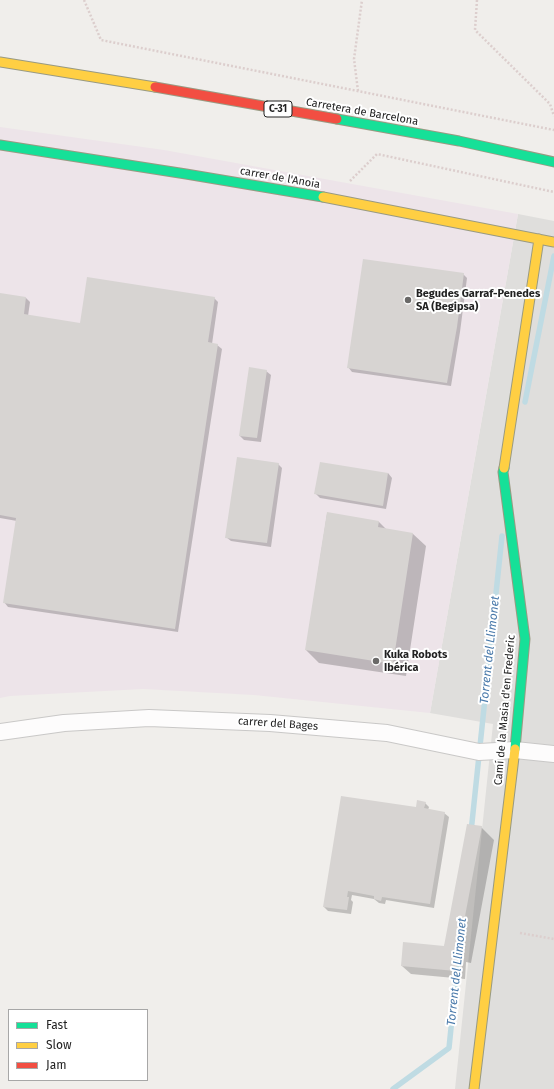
<!DOCTYPE html>
<html>
<head>
<meta charset="utf-8">
<style>
  body { margin:0 }
  #map { position:relative; width:554px; height:1089px; overflow:hidden; background:#f0eeeb; font-family:"Fira Sans",sans-serif }
  canvas { display:block }
  .legend { position:absolute; left:8px; top:1009px; width:140px; height:72px; box-sizing:border-box; background:#fff; border:1px solid #a7a7a7; margin:0; padding:5px 7px; list-style:none; font-size:12px; color:#222 }
  .legend li { display:flex; align-items:center; gap:8px; height:20px }
  .legend b { width:20px; border:1px solid #a7a7a7 }
</style>
</head>
<body>
<div id="map">
<canvas width="554" height="1089"></canvas>
<ul class="legend">
<li><b style="height:5px;background:#16e098"></b>Fast</li>
<li><b style="height:5px;background:#ffcf43"></b>Slow</li>
<li><b style="height:5px;background:#f24e42"></b>Jam</li>
</ul>
</div>
<script>
const context = document.querySelector('canvas').getContext('2d');
context.lineJoin = 'round';
function fill(path, color) {
  context.fillStyle = color;
  context.fill(path, 'evenodd');
}
function toPath(rows) {
  const path = new Path2D();
  for (const r of rows) {
    path.moveTo(r[0], r[1]);
    for (let i = 2; i < r.length; i += 2) path.lineTo(r[i], r[i + 1]);
  }
  return path;
}
function stroke(path, color, width, dash) {
  context.strokeStyle = color;
  context.lineWidth = width;
  context.lineCap = dash ? 'butt' : 'round';
  context.setLineDash(dash || []);
  context.stroke(path);
}
function drawText(font, color, halo, rows, align = 'center') {
  context.font = font + ' "Fira Sans",sans-serif';
  context.lineWidth = 4;
  context.setLineDash([]);
  context.textBaseline = 'middle';
  context.strokeStyle = halo;
  context.fillStyle = color;
  for (const [text, x, y, turn = 0] of rows) {
    context.save();
    context.translate(x, y);
    context.rotate((+turn || 0) * Math.PI / 180);
    context.textAlign = isNaN(turn) ? turn : align;
    if (halo) context.strokeText(text, 0, 0);
    context.fillText(text, 0, 0);
    context.restore();
  }
}
const residential = toPath([
  [518,214,554,221,554,1089,455,1089,493,724,430,713]
]);
const industrial = toPath([
  [0,127,164,150,518,214,430,713,254,695,143,689,10,696,0,698]
]);
const shadow = toPath([
  [463,274,467,278,460,332,451,386,352,372,348,367],
  [0,294,26,298,30,302,28,316,81,324,214,298,218,302,212,344,217,345,222,349,178,632,8,607,4,602,17,521,0,518],
  [266,371,271,375,261,442,244,440,240,436],
  [278,464,282,468,271,547,231,541,226,537],
  [388,473,392,478,386,509,320,498,316,494],
  [327,514,379,522,387,530,413,534,426,546,406,676,319,663,306,650],
  [425,803,429,807,428,810,444,813,449,817,434,908,386,900,385,904,379,903,374,899,352,895,351,900,353,902,351,914,328,911,324,907,416,808],
  [481,827,494,840,471,963,466,962,465,979,411,974,402,966,444,947]
]);
const stream = toPath([
  [525,402,554,256],
  [471,832,502,536],
  [393,1089,449,1048,460,938]
]);
const building = toPath([
  [363,259,464,273,457,327,447,383,347,368],
  [87,277,215,297,208,342,218,344,175,629,3,603,16,518,0,515,0,293,26,297,24,314,80,323],
  [249,367,267,370,257,438,239,436],
  [237,457,279,463,267,543,225,538],
  [320,462,388,473,383,506,314,494],
  [327,512,379,521,378,527,413,533,393,664,305,650],
  [341,796,416,807,417,800,426,802,424,808,445,812,430,904,382,897,381,901,374,899,374,896,348,891,347,897,349,897,347,910,323,907],
  [467,824,482,826,459,948,456,971,401,966,403,942,444,946]
]);
const path = toPath([
  [84,0,101,40,554,130],
  [477,0,475,30,550,104,554,116],
  [358,91,354,59,362,0],
  [350,181,377,154,554,192],
  [520,933,554,939]
]);
const street = toPath([
  [0,732,64,723,149,718,270,723,387,733,479,752,515,750,554,754]
]);
const fast = toPath([
  [337,119,459,141,554,162],
  [0,145,186,174,323,197],
  [504,468,503,472,525,639,515,749]
]);
const slow = toPath([
  [0,62,155,87],
  [323,197,554,242],
  [504,468,539,239],
  [474,1089,515,749]
]);
const jam = toPath([
  [155,87,337,119]
]);
const markers = [
  [408,300,4,"#6a6968"],
  [376,661,4,"#6a6968"]
];
const shields = [
  [278,109,28]
];
const shieldNames = [
  ["C-31",278,109]
];
const streetNames = [
  ["Carretera de Barcelona",362,112,10],
  ["carrer de l'Anoia",280,178,10],
  ["Camí de la Masia d'en Frederic",505,710,-85],
  ["carrer del Bages",278,724,4]
];
const poiNames = [
  ["Begudes Garraf-Penedes",416,294],
  ["SA (Begipsa)",416,307],
  ["Kuka Robots",384,655],
  ["Ibérica",384,668]
];
const waterNames = [
  ["Torrent del Llimonet",490,650,-84],
  ["Torrent del Llimonet",457,972,-84]
];
fill(residential, '#dfdedc');
fill(industrial, '#ede4e9');
fill(shadow, '#0003');
stroke(stream, '#bfdbe3', 5.5);
fill(building, '#d7d4d2');
stroke(street, '#c9c8c7', 18);
stroke(fast, '#999a82', 11);
stroke(slow, '#999a82', 11);
stroke(jam, '#999a82', 11);
stroke(path, '#dccecd', 2.5, [2, 2]);
stroke(street, '#fdfcfc', 16);
stroke(fast, '#16e098', 9);
stroke(slow, '#ffcf43', 9);
stroke(jam, '#f24e42', 9);
for (const [x, y, r, color] of markers) {
  const dot = new Path2D();
  dot.arc(x, y, r, 0, 2 * Math.PI);
  context.fillStyle = color;
  context.fill(dot);
  stroke(dot, '#fff', 1.5);
}
for (const [x, y, w] of shields) {
  const box = new Path2D();
  box.roundRect(x - w / 2, y - 8, w, 16, 3);
  context.fillStyle = '#fff';
  context.fill(box);
  stroke(box, '#222', 1);
}
drawText('bold 10px', '#222', null, shieldNames);
drawText('11px', '#222', '#fff', streetNames);
drawText('bold 11px', '#222', '#fff', poiNames, 'left');
drawText('italic 12px', '#4a7aab', '#fff', waterNames);
</script>
</body>
</html>
